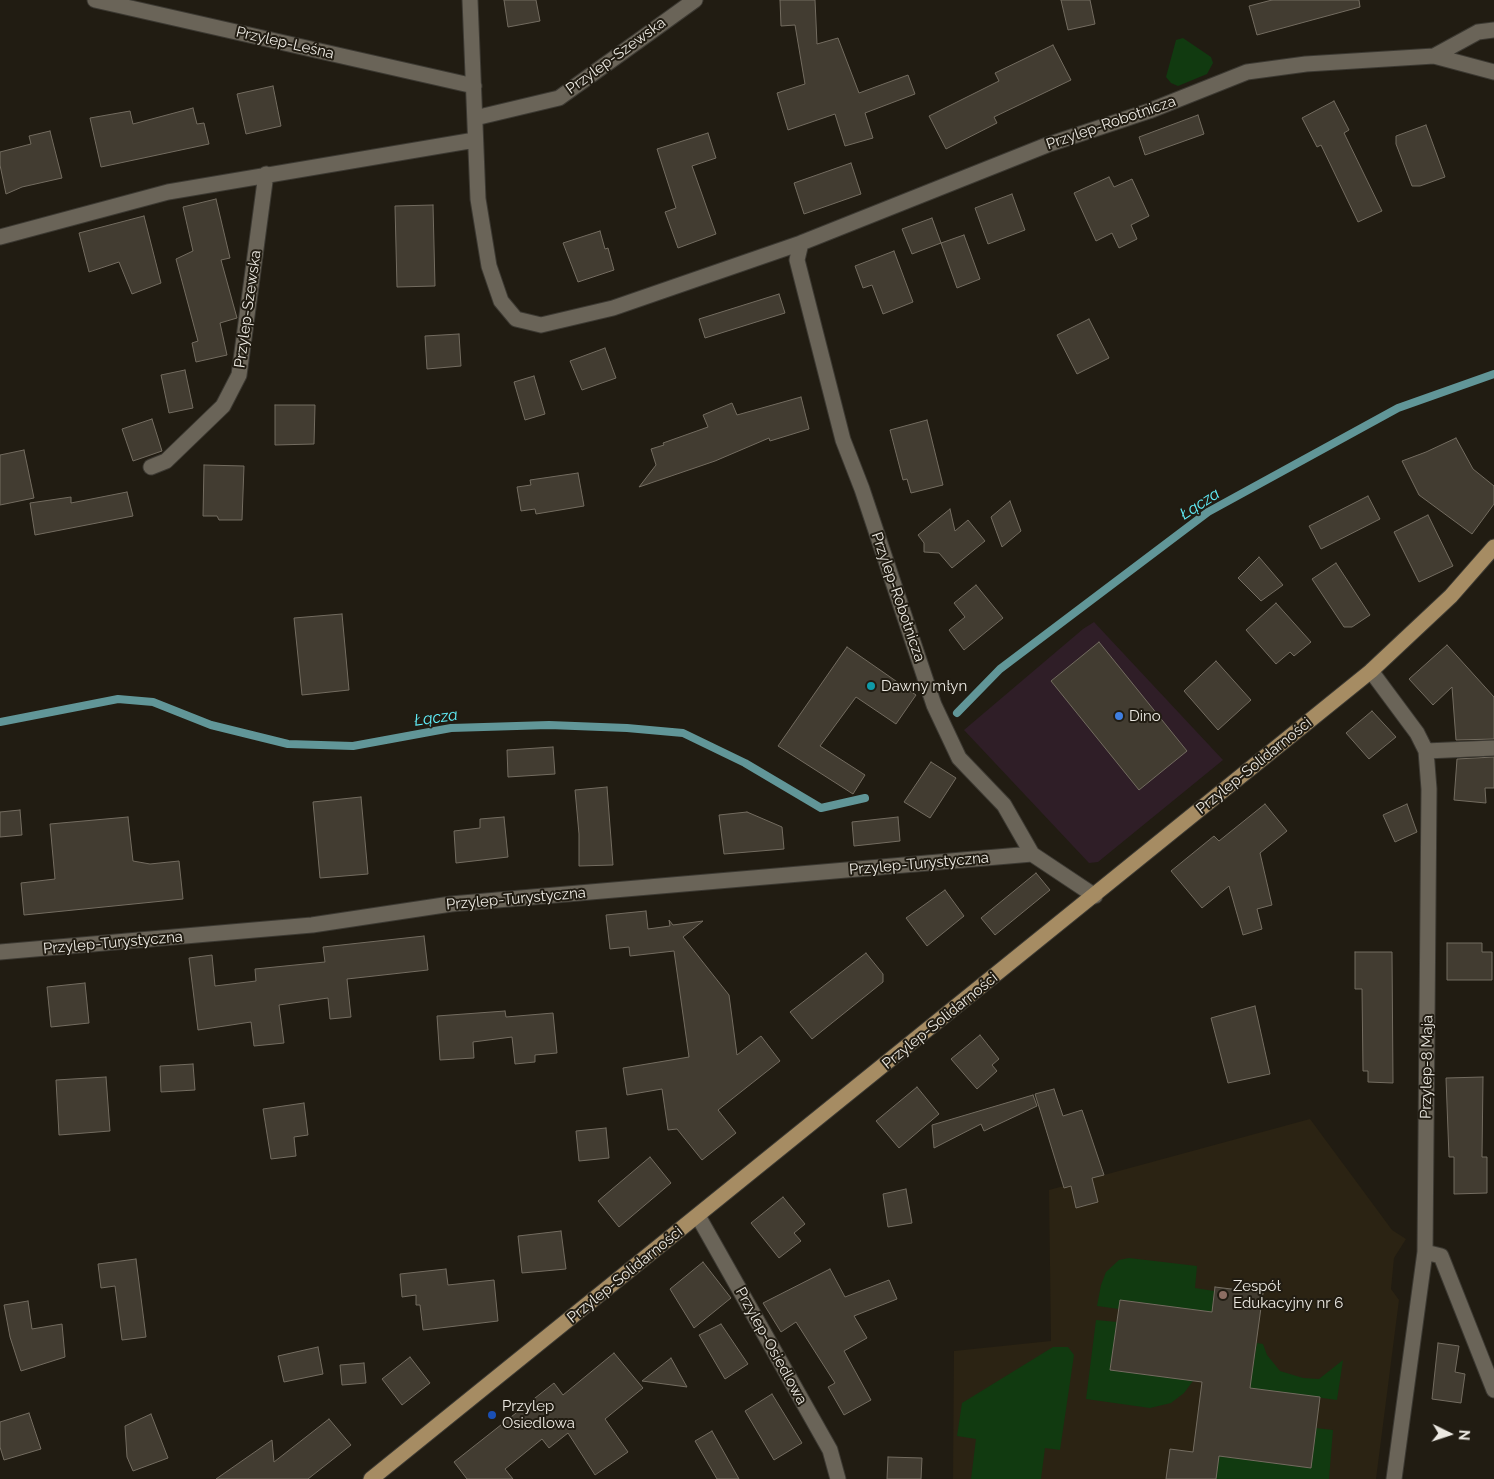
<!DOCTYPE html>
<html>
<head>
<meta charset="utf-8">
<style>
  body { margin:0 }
  #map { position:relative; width:1494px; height:1479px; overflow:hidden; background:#211c12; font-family:Raleway,sans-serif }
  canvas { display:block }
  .north { position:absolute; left:1424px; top:1409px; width:50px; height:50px; -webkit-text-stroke:4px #211c12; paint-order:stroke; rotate:94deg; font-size:14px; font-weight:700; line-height:20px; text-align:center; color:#ece9e2 }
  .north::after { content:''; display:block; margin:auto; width:18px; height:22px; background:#ece9e2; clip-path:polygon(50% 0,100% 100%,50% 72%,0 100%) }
</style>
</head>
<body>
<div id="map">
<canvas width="1494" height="1479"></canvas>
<div class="north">N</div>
</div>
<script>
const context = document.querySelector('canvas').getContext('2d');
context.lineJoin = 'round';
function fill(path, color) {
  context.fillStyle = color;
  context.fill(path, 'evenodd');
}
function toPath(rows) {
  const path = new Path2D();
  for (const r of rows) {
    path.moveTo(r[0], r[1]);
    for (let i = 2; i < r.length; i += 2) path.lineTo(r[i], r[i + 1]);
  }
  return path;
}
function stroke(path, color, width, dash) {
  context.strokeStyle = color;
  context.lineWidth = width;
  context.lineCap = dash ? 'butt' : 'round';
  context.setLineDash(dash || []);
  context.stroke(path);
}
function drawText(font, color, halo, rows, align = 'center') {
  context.font = font + ' Raleway,sans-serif';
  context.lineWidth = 4;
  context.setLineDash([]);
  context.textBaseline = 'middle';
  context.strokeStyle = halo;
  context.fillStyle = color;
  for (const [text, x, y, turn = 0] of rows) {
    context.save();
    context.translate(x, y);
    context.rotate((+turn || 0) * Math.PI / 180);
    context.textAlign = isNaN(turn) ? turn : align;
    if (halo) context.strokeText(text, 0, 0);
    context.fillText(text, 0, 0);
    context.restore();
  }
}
const commercial = toPath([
  [1094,622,1223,760,1098,862,1089,863,964,730,1083,629]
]);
const education = toPath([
  [1310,1119,1392,1230,1406,1239,1394,1258,1391,1289,1399,1300,1376,1479,953,1479,954,1351,1051,1341,1049,1190]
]);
const green = toPath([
  [1183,38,1211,57,1213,63,1207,74,1178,86,1171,83,1166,77,1176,40],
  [1129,1258,1197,1266,1195,1288,1214,1291,1212,1312,1120,1300,1119,1309,1097,1306,1101,1285,1106,1272,1119,1260],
  [1096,1320,1117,1322,1110,1370,1193,1381,1184,1393,1171,1403,1150,1408,1086,1399],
  [1257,1343,1263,1344,1267,1355,1280,1371,1303,1378,1319,1379,1343,1360,1337,1400,1228,1385,1231,1363,1253,1366],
  [1053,1347,1068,1347,1074,1355,1060,1450,1045,1448,1041,1479,971,1479,976,1439,957,1436,962,1403],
  [1316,1428,1333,1430,1329,1479,1216,1479,1219,1456,1311,1468]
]);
const stream = toPath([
  [957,713,1000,669,1208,512,1398,408,1494,374],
  [0,722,118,699,153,702,211,725,288,744,353,746,451,728,549,725,627,728,683,733,745,763,821,808,865,798]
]);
const building = toPath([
  [504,0,536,0,540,21,508,27,504,0],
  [780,0,815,0,817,44,838,38,859,93,908,75,915,94,865,113,873,138,845,146,835,114,788,130,777,93,805,84,795,25,781,26,780,0],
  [1061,0,1090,0,1095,24,1068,30,1061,0],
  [1272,0,1359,0,1360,7,1257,35,1249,6,1272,0],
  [1053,45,1071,80,994,117,997,123,946,149,929,116,999,81,995,73,1053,45],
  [273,86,281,126,246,134,237,94,273,86],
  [1334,101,1349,130,1344,133,1382,211,1358,222,1321,145,1317,147,1302,118,1334,101],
  [193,108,197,124,204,123,209,144,101,167,90,118,130,111,133,124,193,108],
  [1198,115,1204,134,1145,155,1139,137,1198,115],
  [1426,125,1445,177,1420,186,1412,186,1396,144,1396,136,1426,125],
  [50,131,62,178,22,187,6,194,0,165,0,152,31,144,29,136,50,131],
  [708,133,716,158,692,166,716,234,678,248,665,212,676,208,657,149,708,133],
  [851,163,861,194,804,214,794,183,851,163],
  [1109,177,1114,187,1132,179,1149,216,1131,225,1137,239,1119,248,1112,233,1096,241,1074,193,1109,177],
  [1012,194,1025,230,988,244,975,208,1012,194],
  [216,199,230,258,221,260,237,318,220,323,227,355,196,362,192,343,198,341,176,259,193,251,183,207,216,199],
  [433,205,435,286,397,287,395,206,433,205],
  [144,216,161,283,132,294,119,262,89,272,79,233,144,216],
  [932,218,941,243,912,254,902,229,932,218],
  [600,231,605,249,608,248,614,270,578,282,563,243,600,231],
  [964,235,980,279,957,288,941,243,964,235],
  [894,251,913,302,883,314,872,285,863,288,855,266,894,251],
  [779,294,785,313,705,338,699,319,779,294],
  [1089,319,1109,358,1077,374,1057,335,1089,319],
  [459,334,461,366,427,369,425,336,459,334],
  [605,348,616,378,582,390,570,361,605,348],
  [185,370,193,408,169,413,161,375,185,370],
  [534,376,545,414,525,420,514,382,534,376],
  [801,397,809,429,770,441,769,438,715,461,639,487,656,465,651,449,664,445,663,443,708,427,703,415,732,403,737,415,801,397],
  [275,405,315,405,314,444,275,445,275,405],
  [152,419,162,451,133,461,122,429,152,419],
  [927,420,943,485,911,493,907,479,903,480,890,430,927,420],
  [1456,438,1473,469,1494,486,1494,504,1472,534,1419,495,1402,461,1426,452,1456,438],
  [24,450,34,498,0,505,0,455,24,450],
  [204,465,244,466,242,520,219,520,217,516,203,516,204,465],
  [578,473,584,506,536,514,535,509,521,511,517,487,531,485,530,480,578,473],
  [127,492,133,516,35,535,30,503,71,497,71,503,127,492],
  [1368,496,1380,519,1321,549,1309,526,1368,496],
  [1010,501,1021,531,1002,547,991,517,1010,501],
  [950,509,955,531,968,520,985,541,952,568,939,553,924,552,924,543,918,535,950,509],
  [1428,515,1453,566,1419,582,1394,532,1428,515],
  [1259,557,1283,585,1261,601,1238,578,1259,557],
  [1336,563,1370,615,1352,627,1344,627,1312,579,1336,563],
  [976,585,1003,618,964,650,949,630,965,617,954,603,976,585],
  [1276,603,1311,642,1294,656,1290,652,1276,664,1246,630,1276,603],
  [342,614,349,690,302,695,294,618,342,614],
  [1099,642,1187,751,1139,790,1051,681,1099,642],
  [1447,645,1494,697,1494,739,1456,740,1452,687,1433,705,1409,679,1447,645],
  [847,647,916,695,896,724,856,697,820,746,865,775,853,794,778,746,847,647],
  [1216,661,1251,700,1218,730,1184,691,1216,661],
  [1372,711,1396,737,1369,759,1346,733,1372,711],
  [553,747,555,774,508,777,507,750,553,747],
  [1494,757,1494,788,1485,788,1486,803,1454,800,1457,759,1494,757],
  [931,762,956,778,930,818,904,802,931,762],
  [607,787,613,865,579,866,579,834,575,790,607,787],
  [361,797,368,874,320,878,313,802,361,797],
  [1265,804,1287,831,1260,853,1272,905,1257,909,1262,929,1243,935,1229,886,1202,908,1171,871,1214,836,1219,841,1265,804],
  [1407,804,1417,832,1395,842,1383,815,1407,804],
  [20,810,22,835,0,837,0,812,20,810],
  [747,812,782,827,784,849,724,854,719,815,747,812],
  [128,817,133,861,150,864,179,861,183,899,24,915,21,883,55,879,50,824,128,817],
  [504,817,508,857,456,863,454,831,480,828,480,819,504,817],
  [898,817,900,841,854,846,852,822,898,817],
  [1036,873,1050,890,995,935,981,918,1036,873],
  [945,890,964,916,927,946,906,918,945,890],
  [646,911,648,929,670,926,669,920,673,925,703,921,683,937,729,995,737,1055,761,1036,780,1061,718,1110,736,1133,702,1160,677,1129,668,1130,662,1089,627,1095,623,1068,689,1057,674,951,630,956,629,947,610,949,606,915,646,911],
  [424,936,428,970,347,979,351,1017,330,1019,328,998,279,1005,284,1043,254,1046,251,1022,198,1030,189,958,212,955,215,986,256,981,255,969,325,962,323,947,424,936],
  [1447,943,1482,943,1482,952,1492,952,1492,980,1447,980,1447,943],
  [1355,952,1392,952,1393,1083,1368,1082,1368,1071,1363,1071,1362,989,1355,989,1355,952],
  [866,953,883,974,883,982,812,1039,790,1012,866,953],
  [85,983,89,1023,51,1027,47,987,85,983],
  [1255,1006,1270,1074,1228,1083,1211,1018,1255,1006],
  [505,1011,506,1017,553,1013,557,1053,535,1055,535,1062,515,1064,512,1037,473,1042,474,1058,440,1060,437,1016,505,1011],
  [980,1035,999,1059,992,1065,997,1071,977,1089,951,1059,980,1035],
  [193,1064,195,1090,161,1092,160,1066,193,1064],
  [106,1077,110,1131,59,1135,56,1080,106,1077],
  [1483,1077,1482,1157,1487,1157,1487,1193,1454,1194,1454,1157,1449,1157,1446,1078,1483,1077],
  [917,1087,939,1114,899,1148,876,1121,917,1087],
  [1054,1089,1063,1116,1082,1110,1104,1175,1092,1178,1098,1202,1076,1208,1071,1186,1064,1188,1035,1094,1054,1089],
  [1033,1095,1037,1106,984,1131,981,1124,934,1148,932,1125,1033,1095],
  [304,1103,308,1135,294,1137,296,1156,271,1159,263,1109,304,1103],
  [606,1128,609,1158,579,1161,576,1131,606,1128],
  [650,1157,671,1183,619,1227,598,1201,650,1157],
  [906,1189,912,1223,888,1227,883,1194,906,1189],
  [783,1197,805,1224,794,1233,801,1241,779,1258,751,1223,783,1197],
  [561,1231,566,1269,522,1273,518,1236,561,1231],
  [136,1259,146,1337,122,1340,115,1286,101,1288,98,1264,136,1259],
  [703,1262,731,1298,694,1328,670,1289,703,1262],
  [446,1269,448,1285,494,1280,498,1321,423,1330,420,1305,416,1305,416,1295,402,1297,400,1274,446,1269],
  [830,1269,845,1297,889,1280,897,1299,854,1316,867,1338,844,1351,871,1400,844,1415,828,1387,835,1383,796,1322,781,1332,763,1303,830,1269],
  [1215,1287,1263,1293,1250,1388,1320,1397,1311,1468,1219,1456,1216,1479,1166,1479,1170,1449,1193,1452,1202,1382,1110,1370,1120,1300,1212,1312,1215,1287],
  [28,1301,32,1329,62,1324,65,1357,21,1371,10,1337,4,1305,28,1301],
  [721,1324,748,1364,725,1379,699,1335,721,1324],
  [1438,1343,1459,1346,1455,1372,1465,1374,1461,1403,1432,1399,1438,1343],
  [318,1347,323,1374,284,1382,278,1356,318,1347],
  [614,1353,643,1388,605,1419,628,1452,595,1475,568,1433,549,1448,542,1439,505,1469,513,1479,467,1479,454,1462,554,1383,563,1395,614,1353],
  [410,1357,430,1383,402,1405,382,1379,410,1357],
  [671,1358,687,1387,642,1381,671,1358],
  [364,1363,366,1383,342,1385,340,1365,364,1363],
  [772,1394,802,1443,774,1460,745,1411,772,1394],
  [29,1413,41,1449,4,1460,0,1447,0,1422,29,1413],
  [151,1414,168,1458,133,1471,127,1457,125,1426,151,1414],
  [329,1419,351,1445,308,1479,216,1479,272,1440,274,1462,329,1419],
  [712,1431,739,1479,717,1479,695,1441,712,1431],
  [888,1457,922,1458,921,1479,887,1479,888,1457]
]);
const minor = toPath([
  [95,0,474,86],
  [470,0,478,199,489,266,501,301,516,319,541,325,613,308,801,243,1047,145,1149,111,1247,72,1306,64,1434,56,1494,72],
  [1434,56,1478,32,1494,30],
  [475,118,559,98,695,0],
  [0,237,168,192,475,140],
  [801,243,797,260,843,440,862,489,934,705,959,758,1004,805,1032,854,1095,896],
  [151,467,166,461,223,406,239,375,266,174],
  [1371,671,1417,733,1426,751,1429,789,1425,1252,1394,1479],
  [1426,751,1494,748],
  [0,952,312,925,451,904,1032,854],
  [698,1216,830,1450,838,1479],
  [1425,1252,1441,1256,1494,1390]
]);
const major = toPath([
  [371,1479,1371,671,1451,596,1494,547]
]);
const markers = [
  [871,686,5,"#0f9aa8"],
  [1119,716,5,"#3f7fe0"],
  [1223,1295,5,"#8d6e63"],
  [492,1415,5,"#1a4fb4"]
];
const streetNames = [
  ["Przylep-Leśna",285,43,13],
  ["Przylep-Szewska",616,56,-36],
  ["Przylep-Robotnicza",1111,123,-19],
  ["Przylep-Szewska",248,309,-82],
  ["Przylep-Robotnicza",898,597,71],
  ["Przylep-Solidarności",1254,766,-39],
  ["Przylep-Turystyczna",919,864,-5],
  ["Przylep-Turystyczna",516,899,-5],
  ["Przylep-Turystyczna",113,943,-5],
  ["Przylep-Solidarności",940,1021,-39],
  ["Przylep-8 Maja",1427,1067,-89],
  ["Przylep-Solidarności",625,1275,-39],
  ["Przylep-Osiedlowa",771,1346,61]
];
const poiNames = [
  ["Dawny młyn",881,686],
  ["Dino",1129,716],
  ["Zespół",1233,1286],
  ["Edukacyjny nr 6",1233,1303],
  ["Przylep",502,1406],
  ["Osiedlowa",502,1423]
];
const waterNames = [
  ["Łącza",1200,504,-33],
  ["Łącza",436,718,-8]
];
fill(commercial, '#2f1e27');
fill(education, '#2b2313');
fill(green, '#113a10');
stroke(stream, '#619698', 8);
fill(building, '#423c31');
stroke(building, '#736c60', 1);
stroke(minor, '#3c3932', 17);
stroke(major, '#3c3932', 17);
stroke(minor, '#6a6458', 15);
stroke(major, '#a68c63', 15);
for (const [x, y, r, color] of markers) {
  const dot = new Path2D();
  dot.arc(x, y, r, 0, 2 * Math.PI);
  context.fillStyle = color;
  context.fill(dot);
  stroke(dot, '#211c12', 2);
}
drawText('15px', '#ece9e2', '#211c12', streetNames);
drawText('15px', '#ece9e2', '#211c12', poiNames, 'left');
drawText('italic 16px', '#61f2fd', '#211c12', waterNames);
</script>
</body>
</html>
